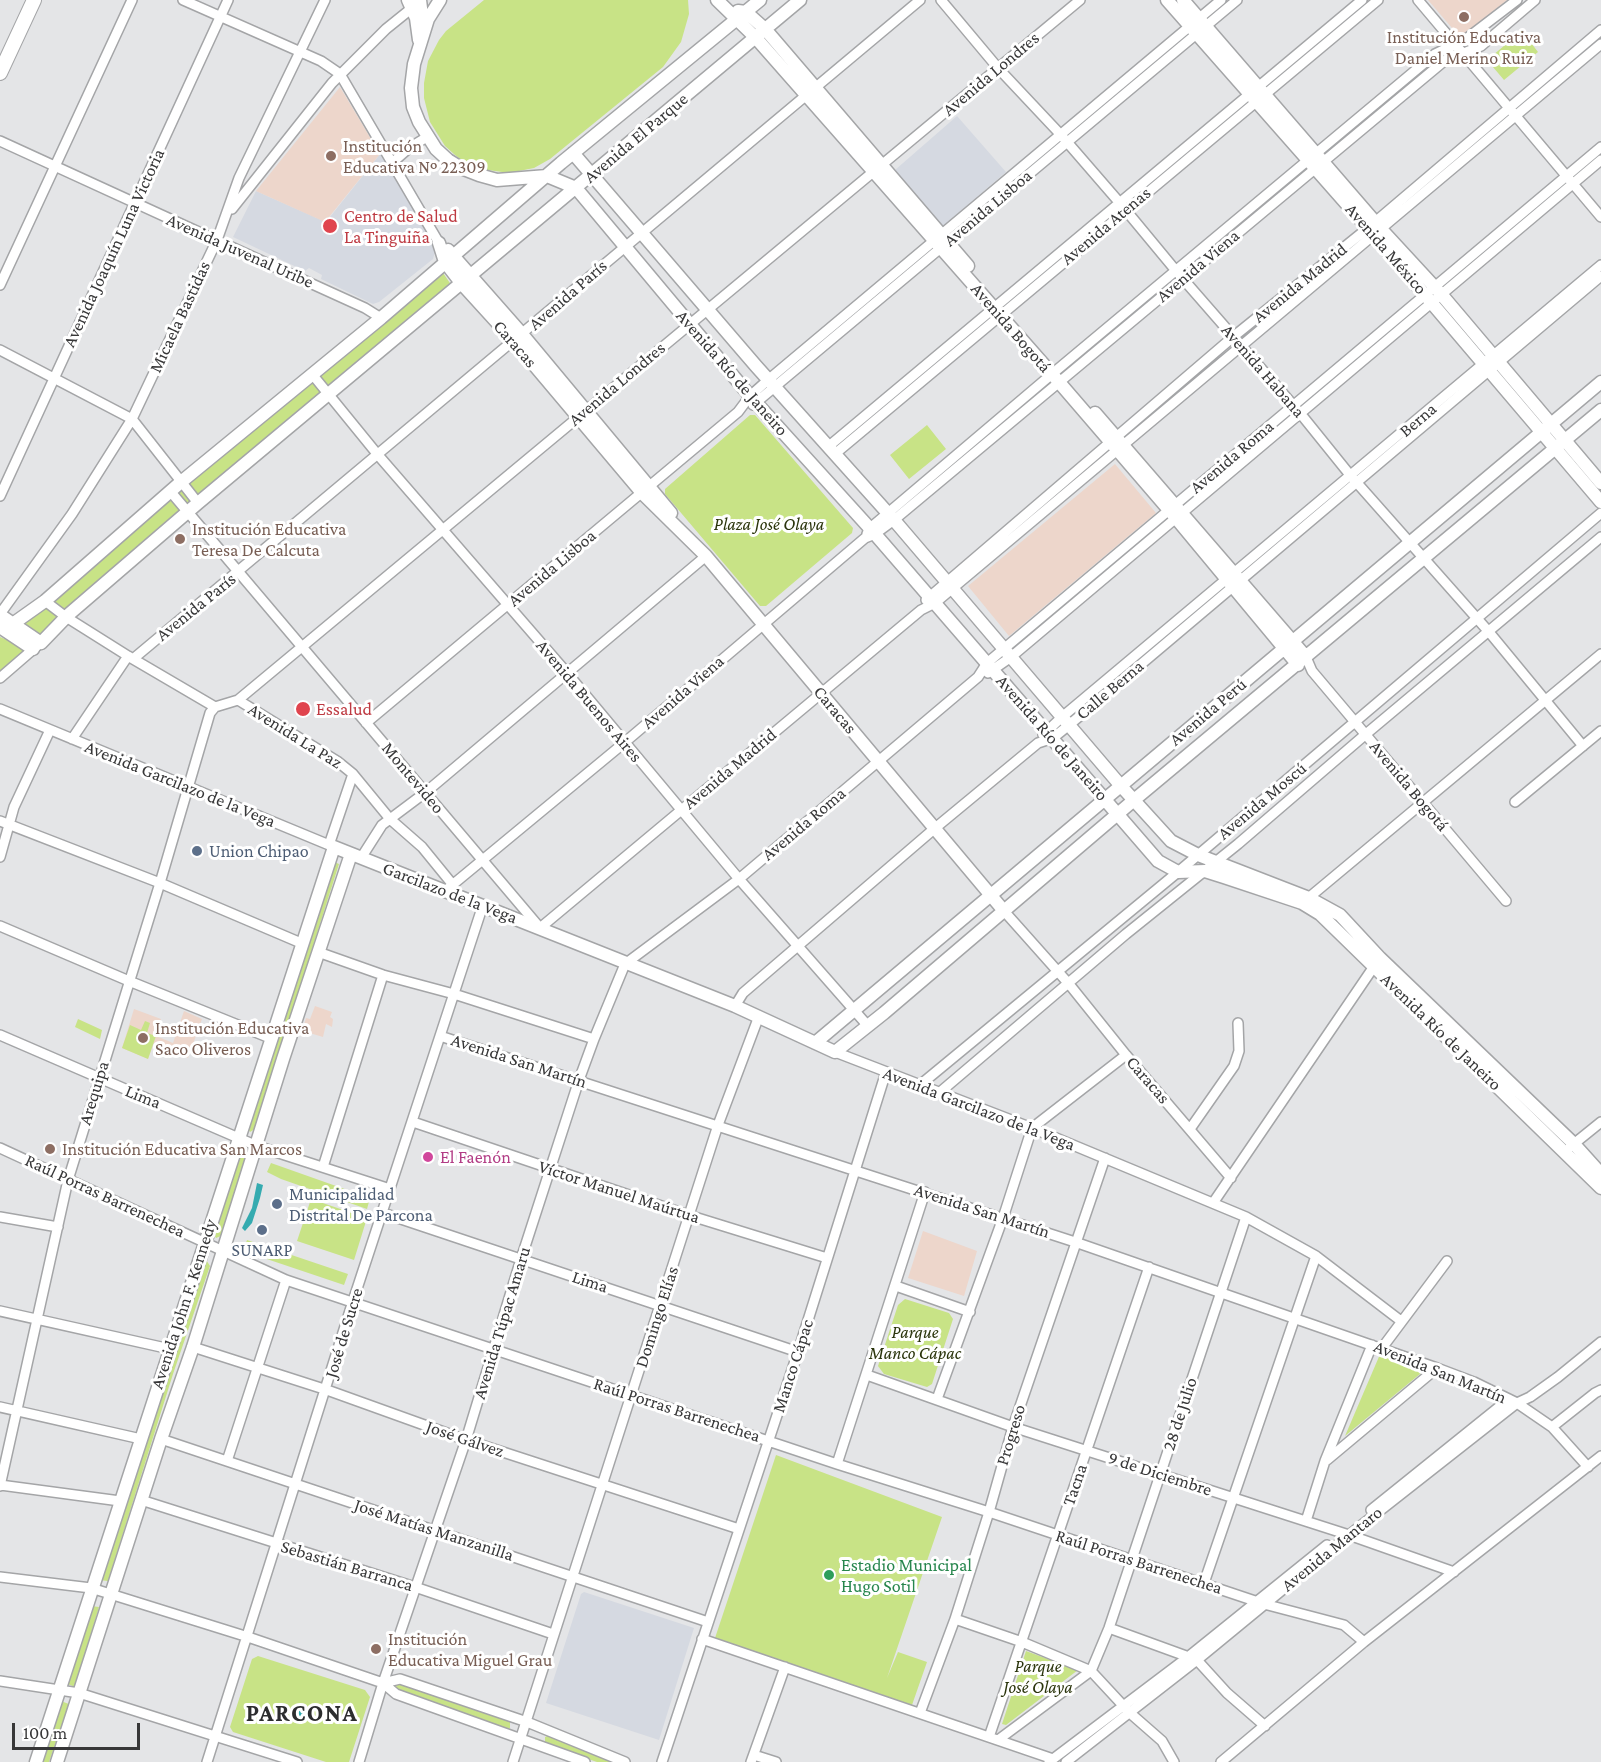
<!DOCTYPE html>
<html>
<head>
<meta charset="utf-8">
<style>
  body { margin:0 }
  #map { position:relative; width:1601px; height:1762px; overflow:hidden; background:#e4e5e7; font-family:"Crimson Pro",serif }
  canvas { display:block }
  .scale { position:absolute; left:12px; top:1723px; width:128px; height:27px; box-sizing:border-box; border:3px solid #373738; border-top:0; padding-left:8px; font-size:18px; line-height:21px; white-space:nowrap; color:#373738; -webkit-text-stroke:4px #fff; paint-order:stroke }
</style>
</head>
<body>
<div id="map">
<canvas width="1601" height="1762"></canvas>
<div class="scale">100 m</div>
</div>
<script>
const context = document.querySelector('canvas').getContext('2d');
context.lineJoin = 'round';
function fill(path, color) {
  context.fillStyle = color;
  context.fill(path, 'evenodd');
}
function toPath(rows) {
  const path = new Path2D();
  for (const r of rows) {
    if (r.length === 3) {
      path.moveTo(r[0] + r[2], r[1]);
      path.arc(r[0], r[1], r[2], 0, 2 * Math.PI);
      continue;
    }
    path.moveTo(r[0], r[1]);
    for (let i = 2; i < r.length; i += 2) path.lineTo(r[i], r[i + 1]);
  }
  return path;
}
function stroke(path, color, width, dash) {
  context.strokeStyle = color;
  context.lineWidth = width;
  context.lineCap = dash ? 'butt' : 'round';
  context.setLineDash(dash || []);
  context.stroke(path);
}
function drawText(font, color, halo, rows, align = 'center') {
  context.font = font + ' "Crimson Pro",serif';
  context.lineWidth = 6;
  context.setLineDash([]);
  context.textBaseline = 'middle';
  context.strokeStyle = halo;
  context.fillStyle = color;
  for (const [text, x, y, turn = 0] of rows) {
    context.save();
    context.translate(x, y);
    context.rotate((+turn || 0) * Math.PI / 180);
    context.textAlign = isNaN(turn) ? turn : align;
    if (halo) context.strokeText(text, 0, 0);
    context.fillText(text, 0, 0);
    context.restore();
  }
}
const built = toPath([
  [957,116,1006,172,943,226,895,170],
  [380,154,436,248,433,259,379,302,373,304,321,279,322,275,309,268,305,271,233,237,256,191,326,222],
  [584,1592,694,1628,659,1740,546,1703,581,1594]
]);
const education = toPath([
  [1428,0,1507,0,1464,35,1458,35],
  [340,87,380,154,325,222,256,191],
  [1115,464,1156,513,1009,636,968,586],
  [315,1006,332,1012,330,1017,333,1019,332,1027,326,1024,323,1037,303,1031,306,1026,304,1025,306,1018,310,1019],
  [134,1009,161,1019,156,1036,173,1043,184,1011,202,1019,188,1058,154,1043,148,1059,122,1048],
  [923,1231,977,1251,964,1296,908,1278]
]);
const green = toPath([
  [484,0,688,0,689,14,681,42,663,67,550,159,534,168,509,173,481,169,467,164,455,155,445,146,430,122,424,98,424,83,428,61,439,40,446,31],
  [1522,31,1538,52,1504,80,1487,60],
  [441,270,452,286,41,643,14,624],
  [750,415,755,415,853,528,852,533,766,606,760,606,665,494,665,489],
  [927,425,946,449,909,479,890,455],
  [0,637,26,648,0,674],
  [332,861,339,864,255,1129,250,1132,247,1126],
  [78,1019,102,1030,100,1039,75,1027],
  [145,1021,150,1023,147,1033,156,1036,148,1059,122,1048,130,1025,141,1030],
  [243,1156,246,1160,223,1235,216,1238,211,1231,237,1159],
  [271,1163,370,1198,367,1209,281,1179,267,1172],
  [311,1199,367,1218,354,1260,297,1241],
  [247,1240,348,1274,344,1285,243,1251],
  [205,1258,210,1266,173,1374,108,1581,99,1580],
  [905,1299,949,1313,953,1319,932,1384,927,1387,884,1374,878,1366,898,1305],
  [1381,1352,1426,1369,1345,1436],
  [776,1455,942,1517,887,1678,898,1652,927,1662,912,1705,715,1638],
  [91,1606,99,1607,75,1687,65,1683],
  [1026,1651,1078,1670,1006,1725,1002,1724],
  [258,1656,365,1690,370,1697,349,1762,326,1762,233,1732,230,1727,252,1659],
  [399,1684,508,1718,510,1721,510,1728,508,1730,396,1691,395,1687],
  [58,1700,69,1704,49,1762,40,1762],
  [550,1735,617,1762,597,1762,545,1744,545,1737]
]);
const water = toPath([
  [257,1183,263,1185,260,1198,252,1223,245,1231,242,1228,252,1208],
  [301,1713,8]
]);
const street = toPath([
  [183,0,321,61,340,74,439,243],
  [941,0,998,68,1061,135,1119,202,1177,272,1300,413,1350,475,1489,632,1583,746],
  [1418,0,1601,217],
  [0,141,310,283,365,308,381,318],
  [392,163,409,148,427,137],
  [232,209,332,83,386,29,417,4],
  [0,285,132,0],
  [0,350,132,419,198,503],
  [312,374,378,455,567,673,739,879,868,1026],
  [753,405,1237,0],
  [829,446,1362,0],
  [836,453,1378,0],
  [170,491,540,928,921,610,935,603,1601,44],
  [0,496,228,0],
  [867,534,869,529,888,513,1052,374,1435,54,1466,39,1517,0],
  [926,600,1233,337,1368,228,1601,30],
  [45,601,66,617,128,656,215,707,238,700,337,761,353,774,390,819,422,847,453,885],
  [0,614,72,514,132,419,217,240,239,178,325,0],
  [1306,657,1312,671,1506,901],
  [133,659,920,0],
  [988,673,1011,657,1601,160],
  [0,678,37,646],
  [238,700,1080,0],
  [0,709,334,847],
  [366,723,738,412,750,396,768,380,1221,0],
  [1043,735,1062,717,1601,265],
  [72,739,128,656],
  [1515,802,1601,731],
  [0,821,160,883,301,943],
  [329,845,353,774],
  [0,857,14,807,50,730],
  [361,858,382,825,426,792,706,556],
  [445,891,624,743,865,538,875,534,894,520,1443,62,1453,55,1464,53,1481,46,1535,0],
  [1306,900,1601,654],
  [1004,911,1069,984,1126,1055,1231,1178],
  [0,926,129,981,270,1038],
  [318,952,383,975,454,994,594,1039],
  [735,1006,743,993,934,829,1038,743,1053,738,1069,725,1601,276],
  [0,1035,257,1146,390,1189],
  [440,1036,1075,1242,1437,1368,1474,1382,1517,1403,1552,1427,1588,1467],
  [835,1052,1032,1128,1246,1217,1316,1256,1401,1321],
  [920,1085,1178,872,1601,513],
  [939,1093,1126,934,1238,844,1366,734,1601,537],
  [413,1122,688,1215,827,1258],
  [1190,1129,1234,1066,1239,1051,1238,1023],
  [1570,1147,1601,1122],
  [0,1148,286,1280,837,1464,989,1512,1264,1604,1344,1625,1364,1642],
  [323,1167,383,975],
  [1213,1203,1377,962],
  [383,1213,798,1352],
  [0,1217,58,1227],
  [896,1286,970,1312],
  [0,1311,170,1349],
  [193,1347,327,1390,466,1440,739,1529],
  [1382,1348,1447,1261],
  [867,1375,1013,1427,1349,1535,1454,1572],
  [937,1399,1003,1218,1032,1128,1126,1055],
  [0,1407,141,1439],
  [1552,1427,1595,1393,1601,1390],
  [161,1439,708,1622],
  [1327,1460,1437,1368],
  [227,1461,286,1280],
  [837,1464,925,1192],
  [0,1485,120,1501],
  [0,1486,68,1180,160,883,210,713,215,707],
  [141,1500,415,1587,553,1634],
  [1371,1510,1509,1399],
  [1306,1521,1325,1461,1372,1345],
  [0,1577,91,1588,248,1637,383,1683,396,1694,585,1762],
  [1204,1583,1316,1256],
  [955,1619,1022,1642,1091,1671,1130,1713,1162,1741,1174,1762],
  [1109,1628,1197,1660,1227,1693,1265,1726],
  [702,1639,1053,1759],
  [0,1681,79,1693,297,1762],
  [383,1683,400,1679,527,1722,625,1762],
  [920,1713,955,1619,989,1512,1013,1427,1105,1158],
  [989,1737,1149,1267],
  [998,1740,1091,1671,1109,1628,1246,1217],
  [754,1755,776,1762],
  [207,1762,353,1301,483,905],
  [359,1762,383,1683,466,1440,521,1259,579,1080,594,1039,625,964,739,879,978,677,987,663,1601,147],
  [513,1762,718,1125,759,1016],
  [662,1762,798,1352,886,1072],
  [751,1762,785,1667],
  [1049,1762,1188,1657,1327,1545],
  [1066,1762,1197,1660,1349,1535,1517,1403,1530,1397,1558,1377,1601,1342],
  [1221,1762,1364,1642,1601,1456]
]);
const secondary = toPath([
  [408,0,416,18,419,40],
  [420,0,423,24],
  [440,0,428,19,414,64,411,88,413,107,419,122,436,149,448,160,461,168,479,175,497,180,547,176,576,188,750,396,875,534,1158,861,1178,872,1205,871,1224,877,1302,903,1320,914,1601,1188],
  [717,0,756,38,1052,374,1176,518,1298,665],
  [1167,0,1374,235,1601,502],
  [1183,0,1381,229,1441,294,1601,483],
  [738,11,746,12,765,29,968,266],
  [573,153,756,366,894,520,1121,786,1171,841,1198,855,1309,898,1340,915,1380,958,1574,1144,1601,1174],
  [439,243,445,262,462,284,513,340,642,493,706,556,1004,911],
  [448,250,522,334,671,513],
  [1095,413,1306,657],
  [0,615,41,643,68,615,198,503,800,0],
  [14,623,45,601,181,482,381,318,561,163,760,0],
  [0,627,33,649],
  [815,1043,1601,382],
  [36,1762,334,847,735,1006,835,1052,884,1013,1134,800,1601,410],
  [57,1762,161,1439,193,1347,283,1059,351,854]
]);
const primary = toPath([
  [0,73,34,0]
]);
const markers = [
  [1464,17,6,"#8d6e63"],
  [331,156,6,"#8d6e63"],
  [330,226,8,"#e0444e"],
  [180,539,6,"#8d6e63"],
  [303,709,8,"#e0444e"],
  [197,851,6,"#5c6f8a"],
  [143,1038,6,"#8d6e63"],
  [50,1149,6,"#8d6e63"],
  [428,1157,6,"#d1479c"],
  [277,1204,6,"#5c6f8a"],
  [262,1230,6,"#5c6f8a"],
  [829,1575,6,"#2e9e5b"],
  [376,1649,6,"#8d6e63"]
];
const educationNames = [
  ["Institución Educativa",1464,37,"center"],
  ["Daniel Merino Ruiz",1464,58,"center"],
  ["Institución",343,146],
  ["Educativa Nº 22309",343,167],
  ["Institución Educativa",192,529],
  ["Teresa De Calcuta",192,550],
  ["Institución Educativa",155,1028],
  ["Saco Oliveros",155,1049],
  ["Institución Educativa San Marcos",62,1149],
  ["Institución",388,1639],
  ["Educativa Miguel Grau",388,1660]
];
const streetNames = [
  ["Avenida Londres",991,74,-40],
  ["Avenida El Parque",636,138,-40],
  ["Avenida Lisboa",988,208,-40],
  ["Avenida Atenas",1106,226,-40],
  ["Avenida Joaquín Luna Victoria",114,248,-65],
  ["Avenida México",1386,249,49],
  ["Avenida Juvenal Uribe",240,251,24],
  ["Avenida Viena",1198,266,-40],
  ["Avenida Madrid",1300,283,-39],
  ["Avenida París",568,295,-41],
  ["Micaela Bastidas",180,317,-65],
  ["Avenida Bogotá",1011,328,49],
  ["Caracas",515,344,49],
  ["Avenida Habana",1263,371,49],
  ["Avenida Río de Janeiro",732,373,49],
  ["Avenida Londres",617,384,-40],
  ["Berna",1418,420,-40],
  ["Avenida Roma",1232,457,-40],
  ["Avenida Lisboa",552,568,-40],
  ["Avenida París",196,607,-39],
  ["Calle Berna",1110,690,-40],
  ["Avenida Viena",683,692,-41],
  ["Avenida Buenos Aires",589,701,50],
  ["Caracas",835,710,50],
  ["Avenida Perú",1208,712,-40],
  ["Avenida La Paz",295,736,32],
  ["Avenida Río de Janeiro",1052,738,49],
  ["Avenida Madrid",730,769,-40],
  ["Montevideo",413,778,50],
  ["Avenida Garcilazo de la Vega",180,784,22],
  ["Avenida Bogotá",1409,786,50],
  ["Avenida Moscú",1262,801,-40],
  ["Avenida Roma",804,824,-40],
  ["Garcilazo de la Vega",450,893,21],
  ["Avenida Río de Janeiro",1441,1032,44],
  ["Avenida San Martín",519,1061,18],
  ["Caracas",1148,1080,49],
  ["Arequipa",94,1093,-73],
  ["Lima",143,1097,22],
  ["Avenida Garcilazo de la Vega",979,1109,21],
  ["Víctor Manuel Maúrtua",619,1192,18],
  ["Raúl Porras Barrenechea",105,1196,25],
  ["Avenida San Martín",982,1211,18],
  ["Lima",590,1282,18],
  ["Avenida John F. Kennedy",184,1304,-72],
  ["Domingo Elías",657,1317,-72],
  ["Avenida Túpac Amaru",502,1323,-73],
  ["José de Sucre",344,1333,-73],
  ["Manco Cápac",793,1366,-72],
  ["Avenida San Martín",1440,1372,22],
  ["Raúl Porras Barrenechea",677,1410,18],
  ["28 de Julio",1180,1414,-72],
  ["Progreso",1011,1435,-73],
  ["José Gálvez",465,1439,19],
  ["9 de Diciembre",1160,1474,18],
  ["Tacna",1075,1485,-71],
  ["José Matías Manzanilla",434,1530,18],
  ["Avenida Mantaro",1332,1549,-39],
  ["Raúl Porras Barrenechea",1139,1562,18],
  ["Sebastián Barranca",347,1566,17]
];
const healthNames = [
  ["Centro de Salud",344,216],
  ["La Tinguiña",344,237],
  ["Essalud",316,709]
];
const parkNames = [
  ["Plaza José Olaya",769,524],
  ["Parque",915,1332],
  ["Manco Cápac",915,1353],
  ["Parque",1038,1666],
  ["José Olaya",1038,1687]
];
const serviceNames = [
  ["Union Chipao",209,851],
  ["Municipalidad",289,1194],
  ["Distrital De Parcona",289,1215],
  ["SUNARP",262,1250,"center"]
];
const hotelNames = [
  ["El Faenón",440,1157]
];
const leisureNames = [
  ["Estadio Municipal",841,1565],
  ["Hugo Sotil",841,1586]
];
const districtNames = [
  ["PARCONA",302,1714]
];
fill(built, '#d5d9e1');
fill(education, '#edd6cb');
fill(green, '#c8e386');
fill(water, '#35abb0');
stroke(street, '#a4a5a7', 12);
stroke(secondary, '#a4a5a7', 15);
stroke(primary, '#a4a5a7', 16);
stroke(street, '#fff', 9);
stroke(secondary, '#fff', 12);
stroke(primary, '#fff', 14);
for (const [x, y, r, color] of markers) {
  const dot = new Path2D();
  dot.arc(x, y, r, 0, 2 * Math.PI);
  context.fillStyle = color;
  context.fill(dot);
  stroke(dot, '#fff', 2);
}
drawText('18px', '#785e54', '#fff', educationNames, 'left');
drawText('18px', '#373738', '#fff', streetNames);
drawText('18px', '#be3a42', '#fff', healthNames, 'left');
drawText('italic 18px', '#2a340b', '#fff', parkNames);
drawText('18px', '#4e5e75', '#fff', serviceNames, 'left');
drawText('18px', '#b23c85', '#fff', hotelNames, 'left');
drawText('18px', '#27864d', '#fff', leisureNames, 'left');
context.letterSpacing = '1.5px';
drawText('bold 24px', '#2c2d2e', '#fff', districtNames);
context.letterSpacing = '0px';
</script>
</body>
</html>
